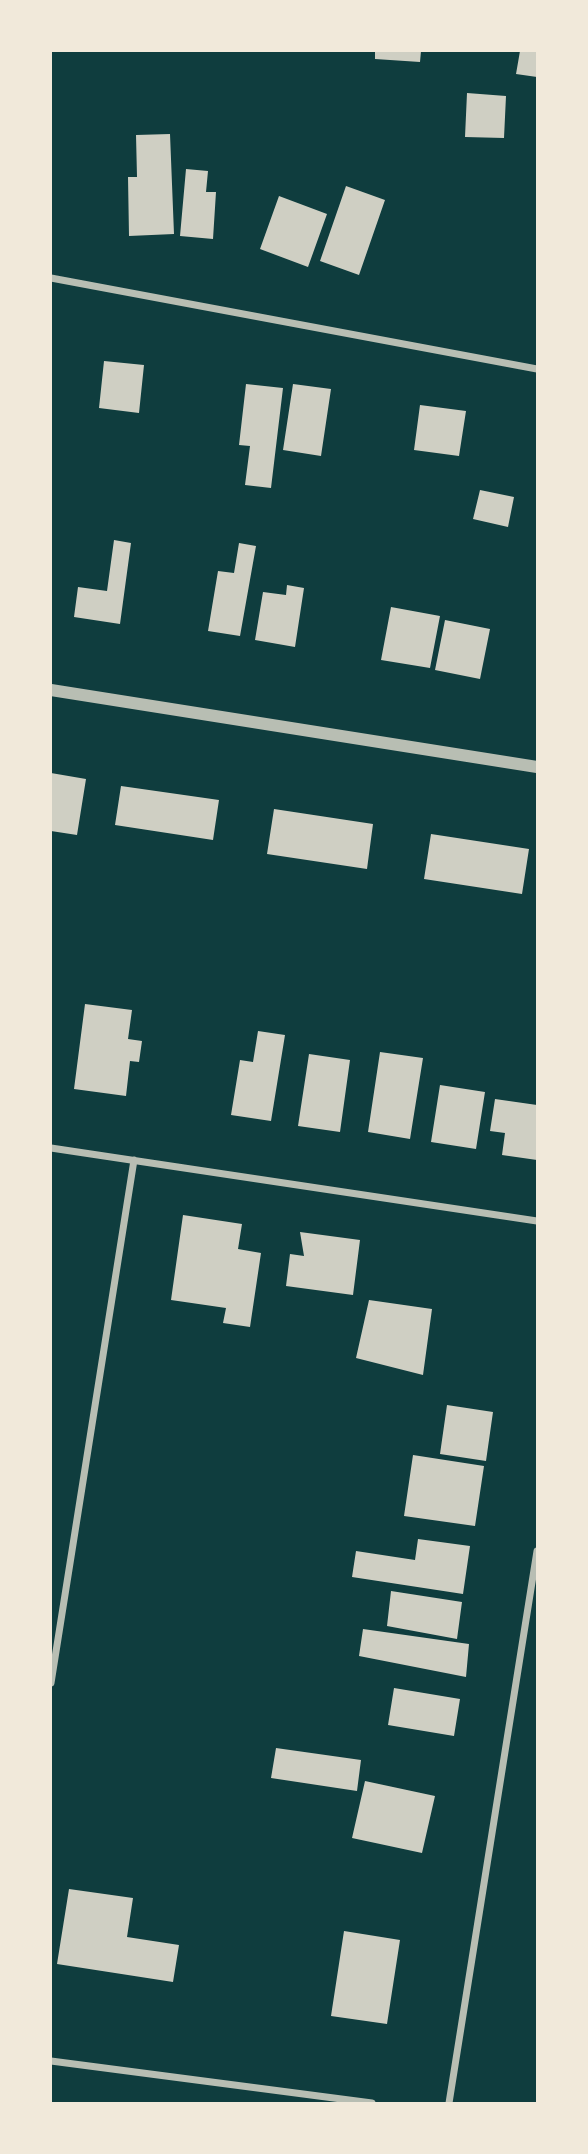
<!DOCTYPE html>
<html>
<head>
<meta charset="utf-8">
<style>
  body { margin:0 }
  #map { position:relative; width:588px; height:2154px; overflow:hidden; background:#0f3d3e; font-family:Montserrat,sans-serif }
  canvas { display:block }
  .frame { position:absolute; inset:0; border:52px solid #f1e9da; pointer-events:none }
</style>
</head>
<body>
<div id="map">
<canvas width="588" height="2154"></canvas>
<div class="frame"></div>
</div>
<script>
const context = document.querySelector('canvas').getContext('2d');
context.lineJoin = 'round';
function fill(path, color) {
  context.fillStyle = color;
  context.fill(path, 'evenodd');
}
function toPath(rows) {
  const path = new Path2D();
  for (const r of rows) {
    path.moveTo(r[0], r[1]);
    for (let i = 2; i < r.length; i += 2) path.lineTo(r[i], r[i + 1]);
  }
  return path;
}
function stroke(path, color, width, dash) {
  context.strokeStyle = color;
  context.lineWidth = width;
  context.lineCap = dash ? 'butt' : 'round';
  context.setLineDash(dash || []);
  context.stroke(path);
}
const building = toPath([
  [375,51,421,51,420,62,375,59],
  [520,51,537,51,537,77,516,74],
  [467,93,506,96,504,138,465,137],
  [170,134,174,234,129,236,128,177,137,177,136,135],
  [186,169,208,171,206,192,216,192,213,239,180,236],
  [346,186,385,200,359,275,320,261],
  [279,196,327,214,308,267,260,249],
  [104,361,144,365,139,413,99,408],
  [246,384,283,388,271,488,245,485,250,446,239,445],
  [293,384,331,389,321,456,283,450],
  [420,405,466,411,459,456,414,450],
  [480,490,514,497,508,527,473,519],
  [114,540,131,543,120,624,74,617,78,587,107,591],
  [239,543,256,546,240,636,208,631,218,571,234,573],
  [287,585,304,588,295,647,255,640,263,592,286,595],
  [391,607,440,616,430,668,381,660],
  [445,620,490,629,480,679,435,670],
  [51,773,86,779,77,835,51,831],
  [121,786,219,800,213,840,115,825],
  [274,809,373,824,367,869,267,854],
  [431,834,529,849,522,894,424,879],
  [85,1004,132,1010,128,1039,142,1041,139,1062,130,1061,126,1096,74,1089],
  [258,1031,285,1035,271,1121,231,1115,240,1060,253,1062],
  [380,1052,423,1058,410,1139,368,1132],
  [309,1054,350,1060,340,1132,298,1126],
  [440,1085,485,1092,476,1149,431,1142],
  [495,1099,537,1105,537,1160,502,1155,505,1133,490,1131],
  [183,1215,242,1224,238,1249,261,1253,250,1327,223,1323,226,1308,171,1300],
  [300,1232,360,1240,353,1295,286,1286,290,1254,304,1256],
  [369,1300,432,1309,423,1375,356,1358],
  [447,1405,493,1412,486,1461,440,1454],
  [413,1455,484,1466,475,1526,404,1516],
  [418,1539,470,1546,463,1594,352,1577,356,1551,415,1560],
  [391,1591,462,1602,457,1639,387,1626],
  [363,1629,469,1644,466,1677,359,1656],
  [394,1688,460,1699,454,1736,388,1725],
  [276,1748,361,1760,357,1791,271,1778],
  [365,1781,435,1796,422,1853,352,1838],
  [69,1889,133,1898,127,1937,179,1945,173,1982,57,1964],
  [344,1931,400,1940,387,2024,331,2016]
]);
const minor = toPath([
  [51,278,537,369],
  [51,1148,537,1221],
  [51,1683,134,1160],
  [51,2061,372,2103],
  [449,2103,537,1551]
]);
const tertiary = toPath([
  [51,690,537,767]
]);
fill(building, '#cfcfc3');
stroke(minor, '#b8beb3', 7);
stroke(tertiary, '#b8beb3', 12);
</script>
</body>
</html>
